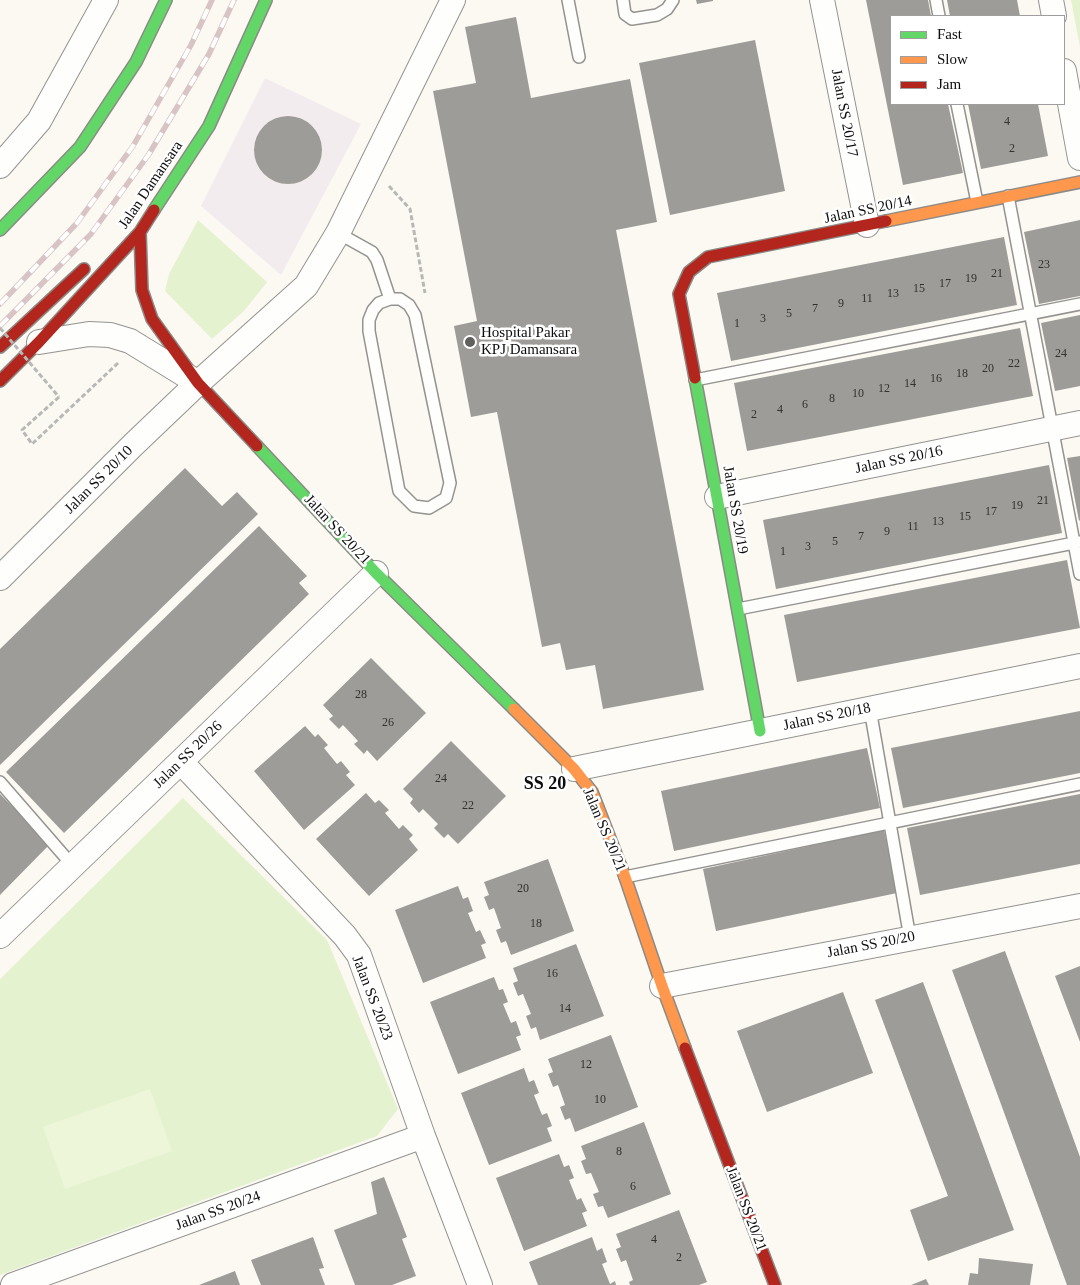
<!DOCTYPE html>
<html>
<head>
<meta charset="utf-8">
<style>
  body { margin:0 }
  #map { position:relative; width:1080px; height:1285px; overflow:hidden; background:#fbf9f2; font-family:"Times New Roman",serif }
  canvas { display:block }
  .legend { position:absolute; left:890px; top:15px; width:175px; height:90px; box-sizing:border-box; background:#fff; border:1px solid #9e9e9e; margin:0; padding:6px 9px; list-style:none; font-size:15px; color:#0d0d0d }
  .legend li { display:flex; align-items:center; gap:10px; height:25px }
  .legend b { width:25px; border:1px solid #9e9e9e }
</style>
</head>
<body>
<div id="map">
<canvas width="1080" height="1285"></canvas>
<ul class="legend">
<li><b style="height:6px;background:#63d668"></b>Fast</li>
<li><b style="height:6px;background:#ff974d"></b>Slow</li>
<li><b style="height:6px;background:#b3261e"></b>Jam</li>
</ul>
</div>
<script>
const context = document.querySelector('canvas').getContext('2d');
context.lineJoin = 'round';
function fill(path, color) {
  context.fillStyle = color;
  context.fill(path, 'evenodd');
}
function toPath(rows) {
  const path = new Path2D();
  for (const r of rows) {
    if (r.length === 3) {
      path.moveTo(r[0] + r[2], r[1]);
      path.arc(r[0], r[1], r[2], 0, 2 * Math.PI);
      continue;
    }
    path.moveTo(r[0], r[1]);
    for (let i = 2; i < r.length; i += 2) path.lineTo(r[i], r[i + 1]);
  }
  return path;
}
function stroke(path, color, width, dash) {
  context.strokeStyle = color;
  context.lineWidth = width;
  context.lineCap = dash ? 'butt' : 'round';
  context.setLineDash(dash || []);
  context.stroke(path);
}
function drawText(font, color, halo, rows, align = 'center') {
  context.font = font + ' "Times New Roman",serif';
  context.lineWidth = 5;
  context.setLineDash([]);
  context.textBaseline = 'middle';
  context.strokeStyle = halo;
  context.fillStyle = color;
  for (const [text, x, y, turn = 0] of rows) {
    context.save();
    context.translate(x, y);
    context.rotate((+turn || 0) * Math.PI / 180);
    context.textAlign = isNaN(turn) ? turn : align;
    if (halo) context.strokeText(text, 0, 0);
    context.fillText(text, 0, 0);
    context.restore();
  }
}
const industrial = toPath([
  [265,78,361,124,281,275,201,206]
]);
const green = toPath([
  [1071,0,1080,0,1080,47],
  [198,220,267,282,244,311,212,339,165,291,169,274],
  [183,798,327,940,398,1109,377,1136,0,1275,0,979]
]);
const pitch = toPath([
  [150,1089,172,1151,65,1189,43,1127]
]);
const building = toPath([
  [696,0,713,0,713,1,697,4],
  [866,0,928,0,931,16,891,16,891,104,948,104,963,173,903,185],
  [947,0,1017,0,1020,16,950,16],
  [516,17,531,98,630,79,657,222,616,230,704,690,603,709,595,665,566,670,560,643,542,647,497,412,471,417,454,326,477,321,433,91,476,83,465,27],
  [755,40,785,191,670,215,639,63],
  [968,104,1038,104,1048,156,981,169],
  [288,150,34],
  [1080,220,1080,296,1039,304,1024,232],
  [1004,237,1017,305,731,361,717,293],
  [1080,315,1080,386,1055,391,1041,323],
  [1020,328,1033,396,747,451,734,383],
  [1080,456,1080,520,1079,521,1067,458],
  [1049,465,1062,533,776,589,763,520],
  [185,468,222,506,237,492,258,514,0,765,0,649],
  [259,526,307,576,299,583,309,594,64,833,6,772],
  [1067,560,1080,628,797,682,784,615],
  [371,658,426,713,377,761,367,750,364,754,354,744,358,741,343,725,339,729,329,719,333,716,323,705],
  [1080,711,1080,773,903,808,891,748],
  [305,726,315,737,318,734,328,745,324,748,337,764,341,761,350,772,346,775,355,785,304,830,254,771],
  [451,741,506,796,458,844,448,834,444,838,434,828,438,824,423,809,419,813,410,803,413,799,403,789],
  [867,748,880,808,674,851,661,791],
  [366,793,375,803,379,800,389,810,385,813,399,829,403,825,413,835,409,839,418,850,369,896,316,839],
  [0,794,50,844,0,895],
  [1080,794,1080,864,920,895,907,828],
  [884,830,897,893,716,931,703,869],
  [548,859,574,931,511,955,506,941,501,943,496,930,501,928,494,908,489,910,484,897,489,895,484,882],
  [458,886,463,899,468,897,473,911,468,913,476,932,480,930,486,943,481,945,486,958,423,983,395,910],
  [576,944,604,1016,540,1040,536,1027,531,1029,526,1016,531,1014,523,994,518,996,513,983,518,981,513,968],
  [1005,951,1080,1157,1080,1285,1067,1285,952,970],
  [1080,966,1080,1042,1055,976],
  [494,977,499,990,503,989,508,1002,503,1004,511,1023,516,1021,521,1035,516,1037,521,1050,458,1074,430,1002],
  [923,982,1014,1230,928,1261,910,1210,948,1196,875,1000],
  [843,992,873,1073,767,1112,737,1031],
  [611,1035,638,1107,575,1132,570,1118,565,1120,560,1107,565,1105,558,1085,553,1087,548,1074,553,1072,548,1059],
  [524,1068,529,1082,534,1080,539,1093,534,1095,542,1115,547,1113,552,1126,547,1128,552,1141,489,1165,461,1093],
  [644,1122,671,1194,608,1218,603,1206,598,1207,593,1194,599,1192,591,1173,586,1174,581,1161,586,1159,581,1146],
  [559,1154,564,1167,569,1165,574,1178,569,1180,577,1200,581,1198,587,1211,582,1213,587,1226,524,1251,496,1178],
  [384,1177,407,1237,402,1239,416,1276,392,1285,355,1285,334,1230,377,1214,371,1182],
  [679,1210,707,1282,699,1285,630,1285,629,1282,633,1280,626,1260,621,1262,616,1249,621,1247,616,1234],
  [313,1237,324,1268,319,1269,325,1285,261,1285,251,1260],
  [592,1237,597,1251,602,1248,607,1262,602,1264,610,1284,615,1281,616,1285,538,1285,529,1262],
  [979,1258,1033,1264,1030,1285,968,1285,970,1273,978,1274],
  [235,1271,240,1285,199,1285],
  [926,1279,929,1285,911,1285]
]);
const path = toPath([
  [389,186,410,209,425,293],
  [59,397,22,430,32,444,118,363]
]);
const lane = toPath([
  [568,0,579,57],
  [623,0,625,14,632,19,657,15,667,9,673,0],
  [936,0,939,16],
  [957,104,977,202],
  [1008,196,1080,574],
  [338,233,372,252,377,260,390,299],
  [390,299,400,299,409,305,415,315,450,483,446,498,429,508,414,506,399,491,369,331,369,320,373,310,379,303,390,299],
  [695,380,1080,304],
  [738,609,1079,542],
  [870,709,910,938],
  [0,782,73,866],
  [625,877,1080,784]
]);
const street = toPath([
  [822,0,867,225],
  [1051,0,1054,16],
  [1064,71,1080,158],
  [0,166,39,121,106,0],
  [39,342,89,334,110,335,130,341,195,381],
  [717,497,1080,423],
  [0,578,133,445,198,383,306,286,338,233,453,0],
  [181,762,345,936,359,955,423,1136,480,1285],
  [574,769,1080,666],
  [0,936,376,573],
  [662,986,1080,906],
  [13,1285,423,1136]
]);
const fast = toPath([
  [154,210,209,126,266,0],
  [0,230,80,147,136,62,166,0],
  [695,378,760,731],
  [257,446,376,573,514,709]
]);
const slow = toPath([
  [886,221,1080,182],
  [514,709,574,769,592,792,625,877,662,986,685,1048]
]);
const jam = toPath([
  [140,232,142,290,152,319,198,383,257,446],
  [0,347,84,269],
  [695,378,679,294,689,272,708,257,886,221],
  [0,381,39,342,140,232,154,210],
  [685,1048,775,1285]
]);
const rail = toPath([
  [0,304,77,223,133,146,191,45,212,0],
  [0,326,91,234,149,154,209,54,234,0]
]);
const pathBridge = toPath([
  [0,328,59,397]
]);
const markers = [
  [470,342,6,"#60605d"]
];
const numberNames = [
  ["4",1007,122],
  ["2",1012,149],
  ["23",1044,265],
  ["21",997,274],
  ["19",971,279],
  ["17",945,284],
  ["15",919,289],
  ["13",893,294],
  ["11",867,299],
  ["9",841,304],
  ["7",815,309],
  ["5",789,314],
  ["3",763,319],
  ["1",737,324],
  ["24",1061,354],
  ["22",1014,364],
  ["20",988,369],
  ["18",962,374],
  ["16",936,379],
  ["14",910,384],
  ["12",884,389],
  ["10",858,394],
  ["8",832,399],
  ["6",805,405],
  ["4",780,410],
  ["2",754,415],
  ["21",1043,501],
  ["19",1017,506],
  ["17",991,512],
  ["15",965,517],
  ["13",938,522],
  ["11",913,527],
  ["9",887,532],
  ["7",861,537],
  ["5",835,542],
  ["3",808,547],
  ["1",783,552],
  ["28",361,695],
  ["26",388,723],
  ["24",441,779],
  ["22",468,806],
  ["20",523,889],
  ["18",536,924],
  ["16",552,974],
  ["14",565,1009],
  ["12",586,1065],
  ["10",600,1100],
  ["8",619,1152],
  ["6",633,1187],
  ["4",654,1240],
  ["2",679,1258]
];
const streetNames = [
  ["Jalan SS 20/17",844,113,79],
  ["Jalan Damansara",151,185,-56],
  ["Jalan SS 20/14",868,210,-12],
  ["Jalan SS 20/16",899,460,-12],
  ["Jalan SS 20/10",99,480,-45],
  ["Jalan SS 20/19",735,510,80],
  ["Jalan SS 20/21",337,530,47],
  ["Jalan SS 20/18",827,717,-12],
  ["Jalan SS 20/26",188,755,-44],
  ["Jalan SS 20/21",604,830,67],
  ["Jalan SS 20/20",871,945,-11],
  ["Jalan SS 20/23",372,998,69],
  ["Jalan SS 20/21",746,1209,69],
  ["Jalan SS 20/24",218,1211,-20]
];
const poiNames = [
  ["Hospital Pakar",481,333],
  ["KPJ Damansara",481,350]
];
const quarterNames = [
  ["SS 20",545,784]
];
fill(industrial, '#f2ecef');
fill(green, '#e4f2d0');
fill(pitch, '#eef6da');
fill(building, '#9e9c98');
stroke(lane, '#949390', 14);
stroke(street, '#949390', 26);
stroke(fast, '#8b8a87', 14);
stroke(slow, '#8b8a87', 14);
stroke(jam, '#8b8a87', 14);
stroke(path, '#b8b8b6', 3, [5, 2.5]);
stroke(lane, '#fefefd', 11);
stroke(street, '#fefefd', 24);
stroke(fast, '#63d668', 11);
stroke(slow, '#ff974d', 11);
stroke(jam, '#b3261e', 11);
stroke(rail, '#d8c4c4', 5.5);
stroke(rail, '#fff', 4, [11]);
stroke(pathBridge, '#b8b8b6', 3, [5, 2.5]);
for (const [x, y, r, color] of markers) {
  const dot = new Path2D();
  dot.arc(x, y, r, 0, 2 * Math.PI);
  context.fillStyle = color;
  context.fill(dot);
  stroke(dot, '#fff', 2);
}
drawText('12px', '#313130', null, numberNames);
drawText('15px', '#0d0d0d', '#fff', streetNames);
drawText('15px', '#0d0d0d', '#fff', poiNames, 'left');
drawText('bold 18px', '#0d0d0d', '#fff', quarterNames);
</script>
</body>
</html>
